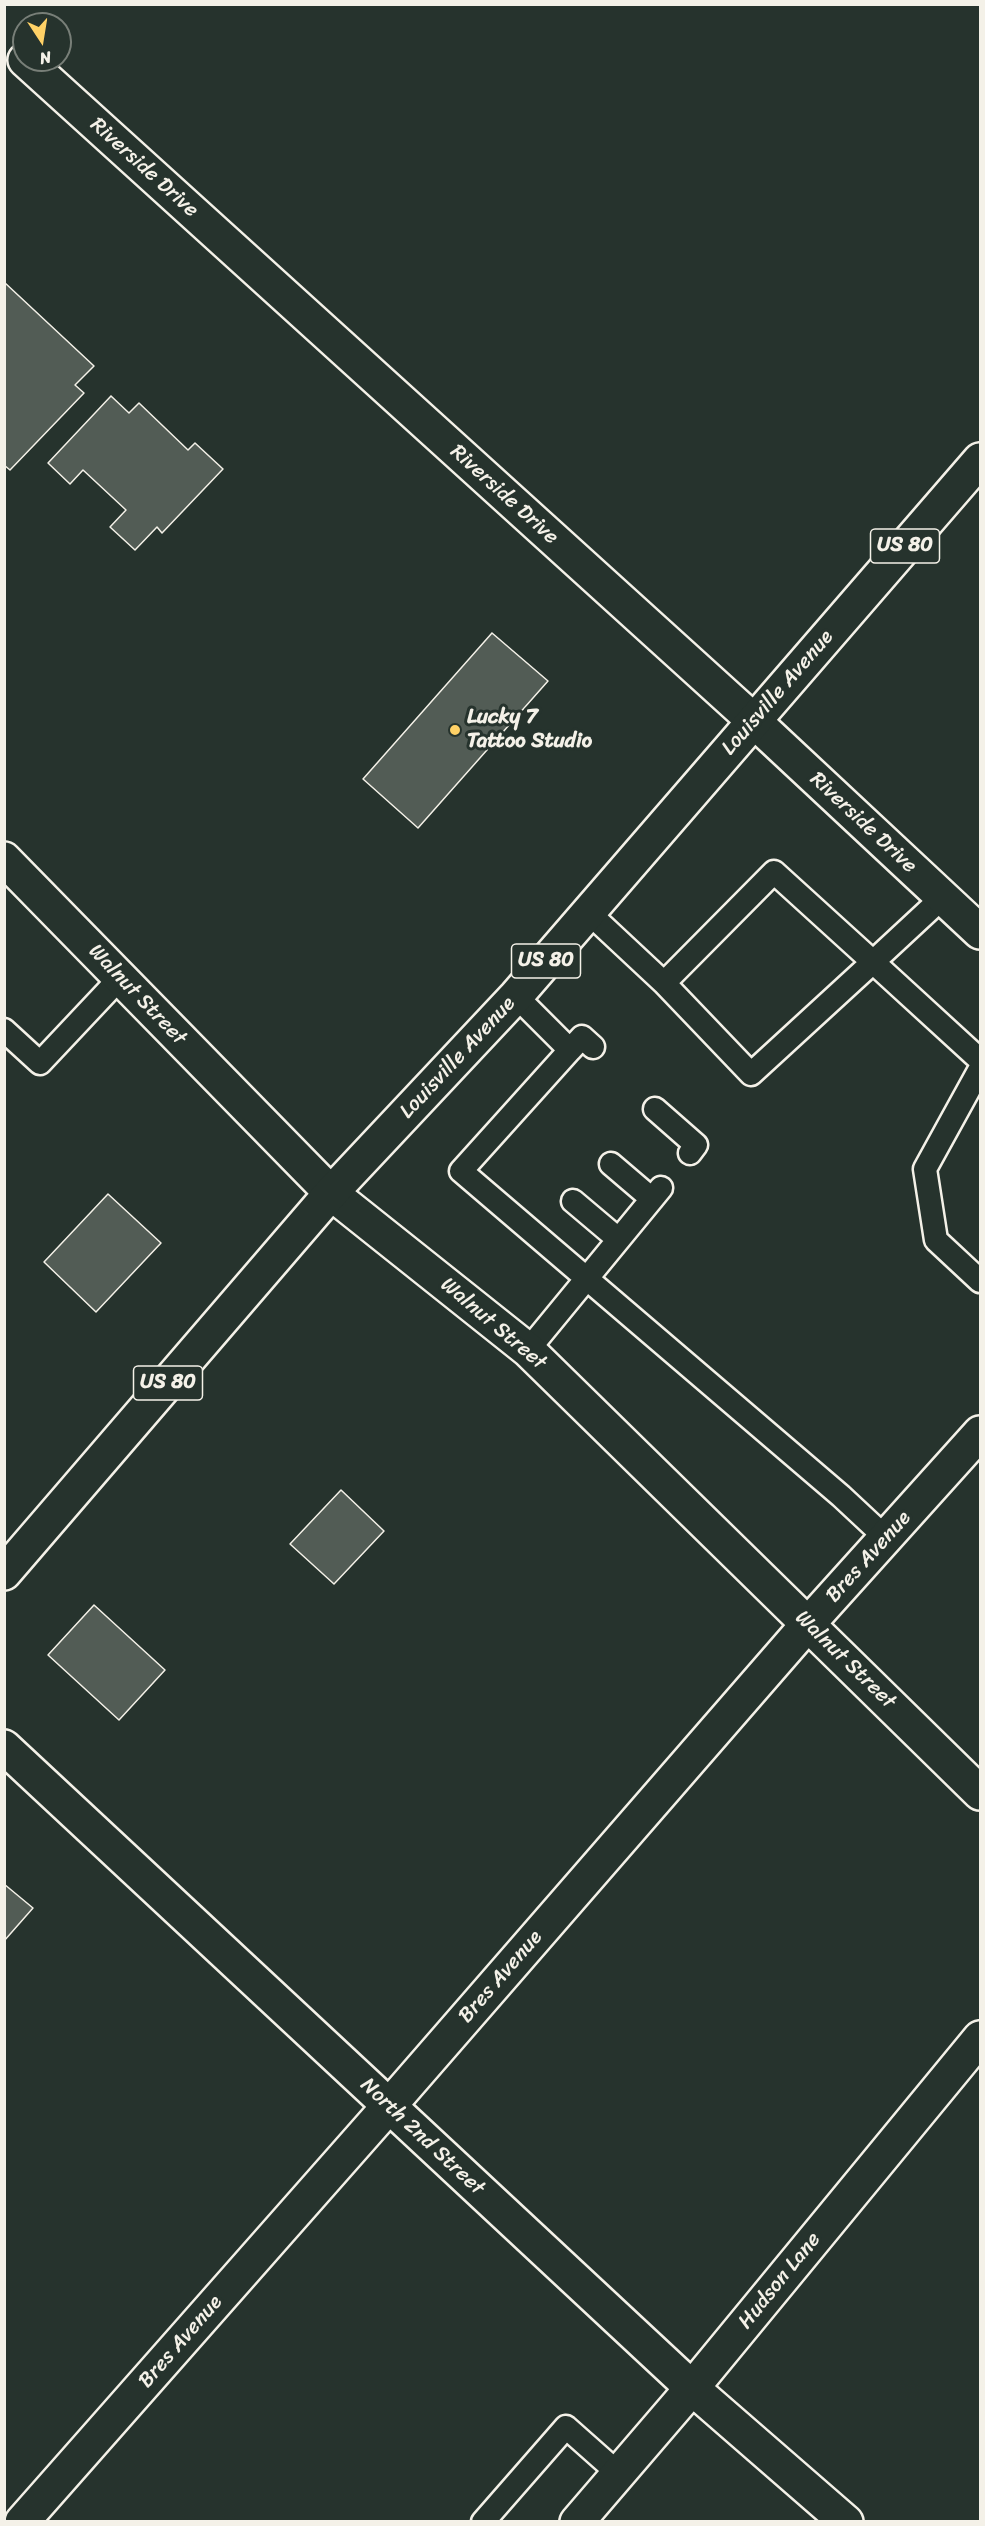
<!DOCTYPE html>
<html>
<head>
<meta charset="utf-8">
<style>
  body { margin:0 }
  #map { position:relative; width:985px; height:2526px; overflow:hidden; background:#26332d; font-family:Sriracha,sans-serif }
  canvas { display:block }
  .frame { position:absolute; inset:0; border:6px solid #f4f1e8; pointer-events:none }
  .north { position:absolute; left:12px; top:12px; width:60px; height:60px; box-sizing:border-box; background:#26332d; border:2px solid #787f78; border-radius:50%; rotate:168deg; font-size:16px; font-weight:700; line-height:24px; text-align:center; color:#f4f1e8 }
  .north::after { content:''; display:block; margin:auto; width:21px; height:27px; background:#ffd166; clip-path:polygon(50% 0,100% 100%,50% 72%,0 100%) }
</style>
</head>
<body>
<div id="map">
<canvas width="985" height="2526"></canvas>
<div class="frame"></div>
<div class="north">N</div>
</div>
<script>
const context = document.querySelector('canvas').getContext('2d');
context.lineJoin = 'round';
function fill(path, color) {
  context.fillStyle = color;
  context.fill(path, 'evenodd');
}
function toPath(rows) {
  const path = new Path2D();
  for (const r of rows) {
    path.moveTo(r[0], r[1]);
    for (let i = 2; i < r.length; i += 2) path.lineTo(r[i], r[i + 1]);
  }
  return path;
}
function stroke(path, color, width, dash) {
  context.strokeStyle = color;
  context.lineWidth = width;
  context.lineCap = dash ? 'butt' : 'round';
  context.setLineDash(dash || []);
  context.stroke(path);
}
function drawText(font, color, halo, rows, align = 'center') {
  context.font = font + ' Sriracha,sans-serif';
  context.lineWidth = 6;
  context.setLineDash([]);
  context.textBaseline = 'middle';
  context.strokeStyle = halo;
  context.fillStyle = color;
  for (const [text, x, y, turn = 0] of rows) {
    context.save();
    context.translate(x, y);
    context.rotate((+turn || 0) * Math.PI / 180);
    context.textAlign = isNaN(turn) ? turn : align;
    if (halo) context.strokeText(text, 0, 0);
    context.fillText(text, 0, 0);
    context.restore();
  }
}
const building = toPath([
  [4,282,94,366,75,385,84,393,10,470,4,465,4,282],
  [111,396,129,413,139,403,188,450,195,443,223,469,162,533,157,527,135,550,110,527,126,510,83,470,70,484,48,463,111,396],
  [492,633,548,681,418,828,363,779,492,633],
  [108,1194,161,1243,96,1312,44,1262,108,1194],
  [341,1490,384,1531,334,1584,290,1544,341,1490],
  [94,1605,165,1670,119,1720,48,1655,94,1605],
  [4,1884,33,1908,4,1941,4,1884]
]);
const lane = toPath([
  [943,897,873,962,751,1074,664,983,774,872,873,962,980,1060],
  [588,912,664,983],
  [516,996,570,1050,461,1171,841,1496,886,1538],
  [4,1030,40,1063,120,978],
  [570,1050,582,1037,593,1047],
  [980,1069,925,1169,936,1240,980,1281],
  [655,1109,696,1145,690,1153],
  [611,1164,652,1199],
  [573,1201,618,1239],
  [528,1350,661,1188],
  [483,2522,566,2427,619,2474]
]);
const street = toPath([
  [25,60,754,721],
  [331,1193,528,1350,980,1793],
  [4,1747,692,2388,846,2522],
  [22,2522,389,2106,808,1624,980,1433],
  [577,2522,692,2388,980,2038]
]);
const secondary = toPath([
  [754,721,980,932],
  [4,859,331,1193]
]);
const primary = toPath([
  [4,1573,331,1193,516,996,980,460]
]);
const markers = [
  [455,730,6,"#ffd166"]
];
const shields = [
  [905,546,69],
  [546,961,69],
  [168,1383,69]
];
const shieldNames = [
  ["US 80",905,546],
  ["US 80",546,961],
  ["US 80",168,1383]
];
const streetNames = [
  ["Riverside Drive",144,168,42],
  ["Riverside Drive",504,495,42],
  ["Louisville Avenue",778,693,-49],
  ["Riverside Drive",863,823,43],
  ["Walnut Street",137,995,46],
  ["Louisville Avenue",458,1058,-47],
  ["Walnut Street",493,1324,40],
  ["Bres Avenue",869,1557,-48],
  ["Walnut Street",845,1660,44],
  ["Bres Avenue",501,1977,-49],
  ["North 2nd Street",422,2137,43],
  ["Hudson Lane",780,2281,-51],
  ["Bres Avenue",181,2342,-49]
];
const poiNames = [
  ["Lucky 7",467,718],
  ["Tattoo Studio",467,742]
];
fill(building, '#525c55');
stroke(building, '#f4f1e8', 1.5);
stroke(lane, '#f4f1e8', 27);
stroke(street, '#f4f1e8', 38);
stroke(secondary, '#f4f1e8', 38);
stroke(primary, '#f4f1e8', 38);
stroke(lane, '#26332d', 22);
stroke(street, '#26332d', 33);
stroke(secondary, '#26332d', 33);
stroke(primary, '#26332d', 33);
for (const [x, y, r, color] of markers) {
  const dot = new Path2D();
  dot.arc(x, y, r, 0, 2 * Math.PI);
  context.fillStyle = color;
  context.fill(dot);
  stroke(dot, '#26332d', 2);
}
for (const [x, y, w] of shields) {
  const box = new Path2D();
  box.roundRect(x - w / 2, y - 17, w, 34, 4.5);
  context.fillStyle = '#26332d';
  context.fill(box);
  stroke(box, '#f4f1e8', 1.5);
}
drawText('bold 20px', '#f4f1e8', null, shieldNames);
drawText('21px', '#f4f1e8', '#26332d', streetNames);
drawText('bold 21px', '#f4f1e8', '#26332d', poiNames, 'left');
</script>
</body>
</html>
